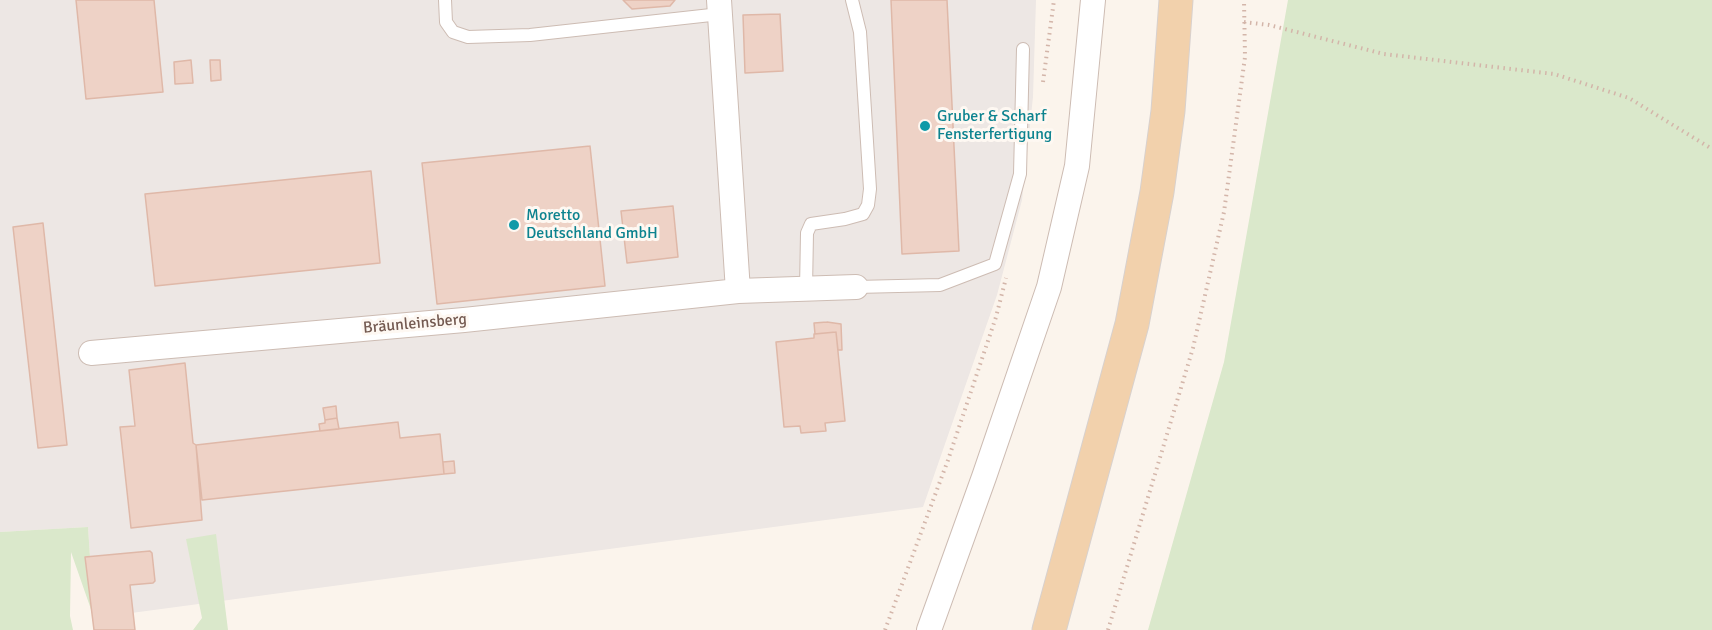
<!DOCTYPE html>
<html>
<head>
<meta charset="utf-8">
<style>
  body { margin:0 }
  canvas { display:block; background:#fbf4ec }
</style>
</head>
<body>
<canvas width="1712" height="630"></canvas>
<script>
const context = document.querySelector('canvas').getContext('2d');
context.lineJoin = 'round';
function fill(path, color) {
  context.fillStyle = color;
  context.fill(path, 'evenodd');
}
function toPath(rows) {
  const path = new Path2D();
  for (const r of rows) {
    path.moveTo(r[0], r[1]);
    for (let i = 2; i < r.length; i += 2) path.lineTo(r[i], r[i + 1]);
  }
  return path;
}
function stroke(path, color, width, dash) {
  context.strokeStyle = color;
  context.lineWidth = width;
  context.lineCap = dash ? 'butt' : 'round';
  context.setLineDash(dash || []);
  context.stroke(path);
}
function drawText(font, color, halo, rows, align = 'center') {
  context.font = font + ' Signika,sans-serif';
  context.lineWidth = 6;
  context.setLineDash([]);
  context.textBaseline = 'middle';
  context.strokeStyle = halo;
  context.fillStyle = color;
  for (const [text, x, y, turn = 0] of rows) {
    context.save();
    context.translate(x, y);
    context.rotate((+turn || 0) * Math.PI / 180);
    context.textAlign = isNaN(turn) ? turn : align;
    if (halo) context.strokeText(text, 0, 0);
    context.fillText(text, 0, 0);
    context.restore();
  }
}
const industrial = toPath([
  [0,0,1036,0,1033,97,1022,200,997,295,923,507,94,618,88,527,0,532]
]);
const green = toPath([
  [1288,0,1712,0,1712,630,1148,630,1224,362],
  [88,527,94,618,71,552,70,616,73,630,0,630,0,532],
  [216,534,228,630,193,630,202,618,186,539]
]);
const building = toPath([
  [76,0,154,0,163,92,86,99,76,0],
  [623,0,675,0,670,6,632,9,623,0],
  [891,0,947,0,959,251,902,254,891,0],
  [780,14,783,71,745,73,743,15,780,14],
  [191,60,193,83,175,84,174,62,191,60],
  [210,60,220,60,221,80,211,81,210,60],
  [590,146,605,286,437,304,422,163,590,146],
  [371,171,380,263,155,286,145,194,371,171],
  [673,206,678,257,627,263,621,211,673,206],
  [43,223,67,445,38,448,13,227,43,223],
  [827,322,841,324,842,350,838,350,836,332,815,334,814,323,827,322],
  [836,332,845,421,825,423,826,431,801,433,800,426,784,427,776,342,814,338,814,334,836,332],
  [185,363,193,443,196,445,202,520,131,528,120,427,135,426,129,370,185,363],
  [336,406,337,418,325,420,323,408,336,406],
  [337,418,339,429,320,431,319,424,325,423,325,420,337,418],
  [398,422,400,438,440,434,444,474,202,500,196,445,398,422],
  [454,461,455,473,444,474,443,462,454,461],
  [150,551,152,553,155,581,153,583,130,585,135,630,94,630,85,557,150,551]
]);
const path = toPath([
  [1244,22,1269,25,1384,54,1554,74,1629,98,1712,149],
  [1043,82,1054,0],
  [885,630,948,460,996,317,1006,278],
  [1108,630,1193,348,1224,212,1245,57,1244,0]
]);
const lane = toPath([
  [445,0,446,22,453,32,468,37,530,35,720,14],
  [856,287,940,285,995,264,1020,174,1023,49],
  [806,289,807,233,811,224,845,219,863,214,868,205,870,189,860,32,852,0]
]);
const street = toPath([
  [719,0,738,291],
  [91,353,464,320,738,291,856,287],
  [929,630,984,477,1049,287,1077,166,1093,0]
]);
const primary = toPath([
  [1049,630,1132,324,1157,192,1168,111,1176,0]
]);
const markers = [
  [925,126,6,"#0f9aa8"],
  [514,225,6,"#0f9aa8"]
];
const cultureNames = [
  ["Gruber & Scharf",937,117],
  ["Fensterfertigung",937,135],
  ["Moretto",526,216],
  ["Deutschland GmbH",526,234]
];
const streetNames = [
  ["Bräunleinsberg",415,324,-5]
];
fill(industrial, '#ede7e4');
fill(green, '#dae8cb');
fill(building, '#eed2c6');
stroke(building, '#dfb8a8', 1.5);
stroke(lane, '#cdbcb3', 14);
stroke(street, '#cdbcb3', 26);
stroke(primary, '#d8d1ce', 35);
stroke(path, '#d3b5a9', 4, [1.5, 4.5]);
stroke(lane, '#fff', 12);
stroke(street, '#fff', 24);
stroke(primary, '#f2d1ac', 33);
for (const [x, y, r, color] of markers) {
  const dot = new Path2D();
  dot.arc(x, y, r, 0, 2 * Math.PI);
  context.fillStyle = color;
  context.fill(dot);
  stroke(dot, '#fef8f2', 2);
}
drawText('16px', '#0d838f', '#fef8f2', cultureNames, 'left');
drawText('16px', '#745a51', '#fef8f2', streetNames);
</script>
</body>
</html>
